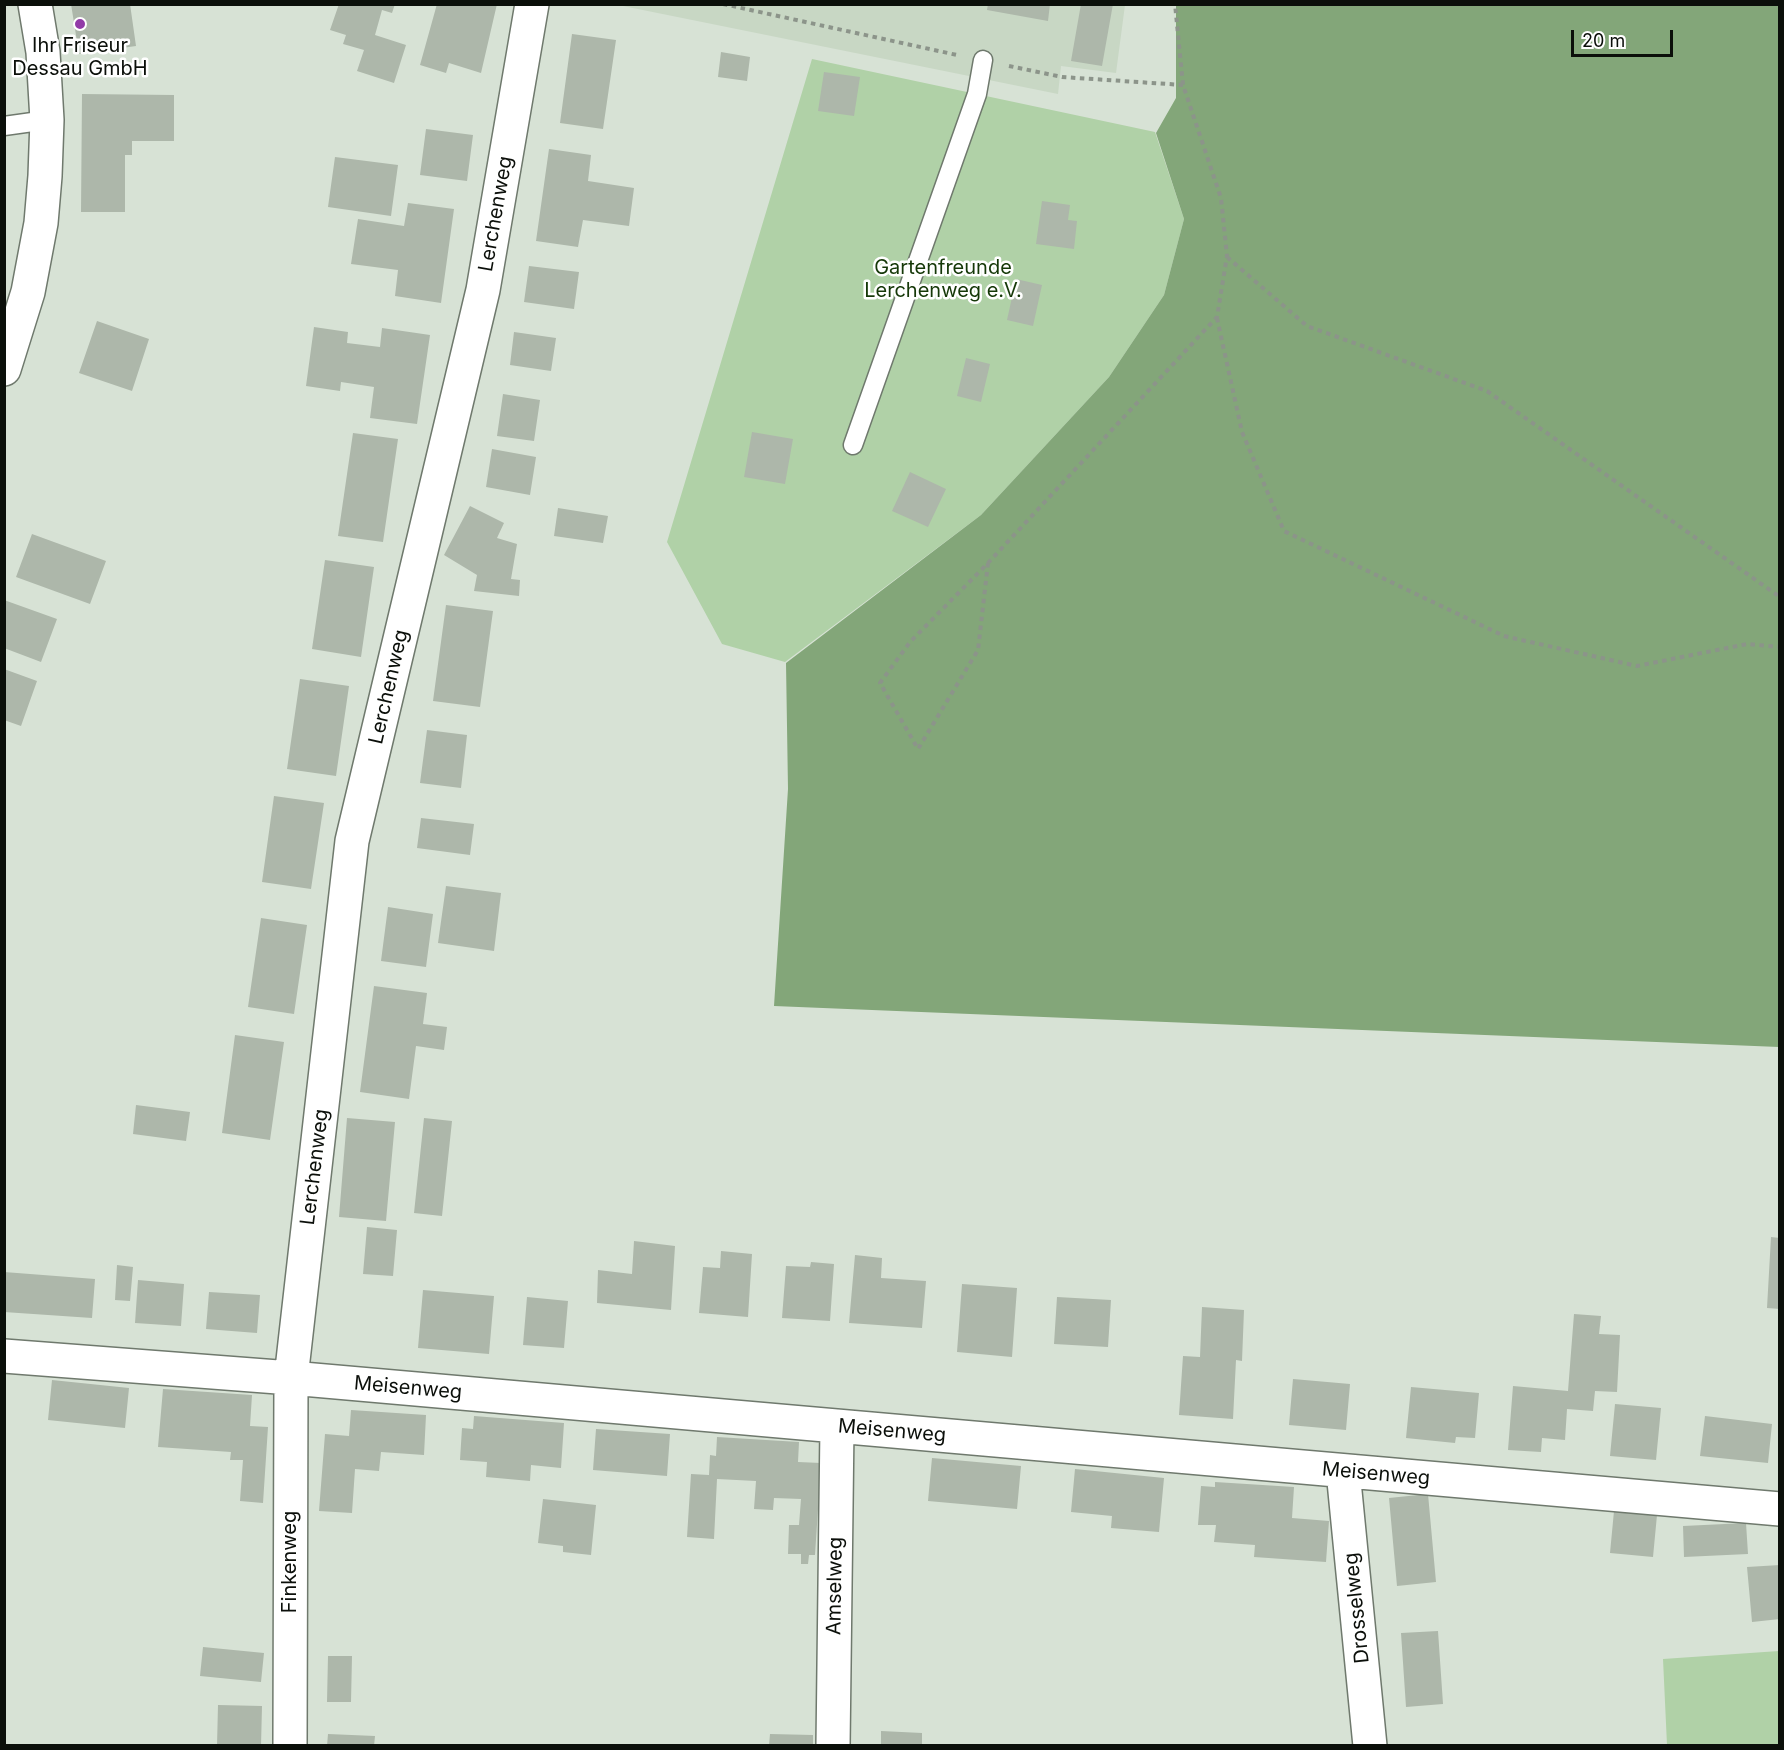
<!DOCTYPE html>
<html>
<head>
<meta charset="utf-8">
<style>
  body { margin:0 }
  #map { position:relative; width:1784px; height:1750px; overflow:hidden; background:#d7e2d5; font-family:Inter,sans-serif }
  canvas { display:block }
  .frame { position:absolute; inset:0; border:6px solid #0b0f0a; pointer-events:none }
  .scale { position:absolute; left:1571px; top:30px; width:102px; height:27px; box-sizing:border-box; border:3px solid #0b0f0a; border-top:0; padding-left:8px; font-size:18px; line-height:21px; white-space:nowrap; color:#0b0f0a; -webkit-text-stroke:4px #fff; paint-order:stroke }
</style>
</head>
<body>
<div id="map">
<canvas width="1784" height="1750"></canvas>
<div class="frame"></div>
<div class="scale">20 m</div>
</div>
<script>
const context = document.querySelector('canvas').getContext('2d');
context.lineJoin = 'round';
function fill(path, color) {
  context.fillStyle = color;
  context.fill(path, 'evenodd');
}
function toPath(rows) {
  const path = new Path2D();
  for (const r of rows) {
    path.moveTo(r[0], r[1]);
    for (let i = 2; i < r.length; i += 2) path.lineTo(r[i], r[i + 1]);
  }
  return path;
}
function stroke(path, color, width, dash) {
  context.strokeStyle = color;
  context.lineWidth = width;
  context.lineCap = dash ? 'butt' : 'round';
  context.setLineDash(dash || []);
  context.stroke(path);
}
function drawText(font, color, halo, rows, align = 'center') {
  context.font = font + ' Inter,sans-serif';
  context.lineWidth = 5;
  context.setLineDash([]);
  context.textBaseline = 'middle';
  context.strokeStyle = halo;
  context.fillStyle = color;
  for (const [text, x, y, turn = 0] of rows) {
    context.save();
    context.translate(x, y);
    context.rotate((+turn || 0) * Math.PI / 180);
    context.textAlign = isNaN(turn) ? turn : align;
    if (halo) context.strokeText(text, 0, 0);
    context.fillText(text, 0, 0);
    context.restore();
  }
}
const built = toPath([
  [618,5,1125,5,1116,73,1061,66,1058,94]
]);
const green = toPath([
  [812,59,1155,132,1184,219,1164,295,1109,377,981,515,785,662,722,644,667,542],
  [1779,1651,1779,1745,1667,1745,1663,1659]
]);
const forest = toPath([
  [1176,5,1779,5,1779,1047,774,1006,788,789,786,663,981,515,1109,377,1164,295,1184,219,1156,133,1176,98]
]);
const building = toPath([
  [71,4,130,4,136,46,79,54],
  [339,4,395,4,392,13,382,10,375,35,406,45,394,83,357,71,364,50,343,44,346,35,330,30],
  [437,4,497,4,481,73,449,63,446,73,420,65],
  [988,4,1050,4,1048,21,987,10],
  [1081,4,1113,4,1102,66,1071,61],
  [572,34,616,40,603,129,560,123],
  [721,52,750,57,747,81,718,77],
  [824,72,860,77,854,116,818,111],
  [82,94,174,95,174,141,132,141,132,155,125,155,125,212,81,212],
  [426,129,473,135,467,181,420,175],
  [549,149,591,155,588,181,634,188,629,226,583,220,578,247,536,241],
  [335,157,398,165,391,216,328,207],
  [1042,201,1070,205,1068,220,1077,221,1074,249,1036,244],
  [408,203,454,209,441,303,395,296,398,270,351,264,358,219,404,226],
  [529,266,579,272,574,309,524,302],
  [1016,279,1042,285,1033,326,1007,320],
  [97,321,149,339,132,391,79,373],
  [314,327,348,332,347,343,380,347,382,328,430,335,417,424,370,418,374,387,341,382,340,391,306,386],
  [514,332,556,338,551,371,510,365],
  [966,358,990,364,981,402,957,396],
  [503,394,540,400,534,441,497,436],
  [752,432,793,439,785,484,744,477],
  [353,433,398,439,383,542,338,536],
  [492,449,536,457,530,495,486,487],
  [910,472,946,489,928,527,892,511],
  [470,506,504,523,497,538,517,544,511,579,520,580,519,596,474,591,477,575,444,555],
  [558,508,608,516,603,543,554,536],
  [32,534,106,561,90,604,16,577],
  [325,560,374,567,361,657,312,649],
  [4,600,57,619,41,662,4,648],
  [446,605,493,611,480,707,433,701],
  [4,669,37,681,21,726,4,720],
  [300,679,349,686,336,776,287,769],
  [427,730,467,735,461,788,420,783],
  [274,796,324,803,311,889,262,882],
  [421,818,474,824,470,855,417,848],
  [446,886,501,893,494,951,438,943],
  [388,907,433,914,426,967,381,961],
  [261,918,307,925,294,1014,248,1007],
  [374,986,427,993,423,1024,447,1027,444,1050,416,1046,409,1099,360,1092],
  [235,1035,284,1042,270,1140,222,1133],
  [136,1105,190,1112,186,1141,133,1134],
  [347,1118,395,1122,386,1221,339,1217],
  [424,1118,452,1121,442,1216,414,1213],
  [367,1227,397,1230,393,1276,363,1274],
  [1771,1237,1780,1238,1780,1309,1767,1308],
  [634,1241,675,1246,671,1310,597,1303,598,1270,632,1274],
  [721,1251,752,1254,748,1317,699,1313,703,1267,720,1268],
  [855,1255,882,1258,881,1278,926,1281,922,1328,849,1323],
  [811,1262,834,1264,830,1321,782,1318,786,1266,810,1267],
  [117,1265,133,1267,130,1301,115,1300],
  [4,1272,95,1279,92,1318,4,1312],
  [138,1280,184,1284,181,1326,135,1323],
  [962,1284,1017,1288,1012,1357,957,1352],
  [423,1290,494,1296,489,1354,418,1348],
  [209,1292,260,1295,257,1333,206,1329],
  [527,1297,568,1301,564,1348,523,1345],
  [1057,1297,1111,1300,1108,1347,1054,1344],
  [1202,1307,1244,1310,1242,1361,1236,1360,1233,1419,1179,1415,1183,1356,1200,1357],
  [1574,1314,1601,1316,1599,1334,1620,1335,1617,1392,1595,1391,1593,1411,1567,1409,1565,1440,1542,1438,1541,1452,1508,1450,1513,1386,1568,1391],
  [1293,1379,1350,1384,1346,1430,1289,1425],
  [52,1380,129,1388,125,1428,48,1420],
  [1411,1387,1479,1393,1475,1438,1456,1437,1455,1443,1406,1438],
  [163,1389,252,1395,250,1426,268,1427,263,1503,240,1501,243,1460,230,1460,231,1452,158,1447],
  [1615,1404,1661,1408,1656,1460,1610,1456],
  [351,1410,426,1415,424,1455,381,1452,379,1471,355,1469,352,1513,319,1511,325,1434,349,1436],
  [474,1416,564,1423,561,1468,531,1465,530,1481,486,1477,487,1462,460,1460,462,1428,473,1429],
  [1705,1416,1772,1424,1768,1463,1700,1456],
  [596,1429,670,1434,667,1476,593,1470],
  [717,1437,799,1442,798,1462,821,1463,815,1555,809,1555,808,1564,801,1564,801,1554,788,1554,789,1525,799,1525,801,1499,774,1498,773,1510,754,1509,756,1481,717,1479,714,1539,687,1537,691,1474,709,1475,710,1455,716,1456],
  [932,1458,1021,1466,1017,1509,928,1501],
  [1075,1469,1164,1478,1159,1532,1111,1528,1112,1516,1071,1512],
  [1215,1482,1294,1487,1292,1518,1329,1521,1326,1562,1254,1557,1255,1545,1214,1542,1216,1525,1198,1525,1201,1486,1215,1487],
  [1428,1494,1436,1582,1397,1586,1389,1498],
  [543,1499,596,1505,591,1555,563,1552,563,1546,538,1543],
  [1614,1511,1657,1515,1653,1557,1610,1553],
  [1746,1523,1748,1554,1684,1557,1683,1526],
  [1780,1565,1780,1619,1752,1622,1747,1567],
  [1438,1631,1443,1704,1406,1707,1401,1633],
  [203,1647,264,1653,261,1682,200,1676],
  [328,1656,352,1656,351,1702,327,1702],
  [218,1705,262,1706,261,1746,217,1746],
  [881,1731,922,1733,922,1746,881,1746],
  [328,1734,375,1736,374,1746,327,1746],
  [770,1734,813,1735,813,1746,769,1746]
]);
const path = toPath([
  [723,4,957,55],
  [1009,66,1062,77,1183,85],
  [1227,257,1307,326,1487,391,1780,597],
  [1217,318,1242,432,1284,531,1504,636,1637,666,1747,644,1780,647],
  [988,563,978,650,918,749,880,683,910,642,988,563,1217,317,1227,256,1221,198,1183,85,1175,4]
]);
const lane = toPath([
  [4,126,47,120],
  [853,445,977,94,983,60]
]);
const street = toPath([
  [4,1356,291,1378,1780,1509],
  [1343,1471,1370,1746],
  [290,1746,291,1378,352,841,483,290,532,4],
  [833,1746,837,1426]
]);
const secondary = toPath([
  [4,369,28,292,41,223,45,176,47,120,43,52,35,4]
]);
const markers = [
  [80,24,6,"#923ba8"]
];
const poiNames = [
  ["Ihr Friseur",80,46],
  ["Dessau GmbH",80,69]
];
const streetNames = [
  ["Lerchenweg",496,214,-80],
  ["Lerchenweg",389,687,-77],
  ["Lerchenweg",315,1167,-83],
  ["Meisenweg",408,1388,5],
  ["Meisenweg",892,1431,5],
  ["Meisenweg",1376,1474,5],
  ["Finkenweg",290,1562,-90],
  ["Amselweg",835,1586,-89],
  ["Drosselweg",1357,1608,-96]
];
const parkNames = [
  ["Gartenfreunde",943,268],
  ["Lerchenweg e.V.",943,291]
];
fill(built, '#c8d7c4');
fill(green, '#b0d1a7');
fill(forest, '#83a679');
fill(building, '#adb7aa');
stroke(lane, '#6f796d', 21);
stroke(street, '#6f796d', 36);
stroke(secondary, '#6f796d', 36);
stroke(path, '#8c948a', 4, [4.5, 4.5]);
stroke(lane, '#fff', 18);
stroke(street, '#fff', 33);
stroke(secondary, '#fff', 33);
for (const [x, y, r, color] of markers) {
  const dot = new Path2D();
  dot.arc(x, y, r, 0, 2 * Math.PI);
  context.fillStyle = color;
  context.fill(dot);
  stroke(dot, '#fff', 2);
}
drawText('20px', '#0b0f0a', '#fff', poiNames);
drawText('20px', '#0b0f0a', '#fff', streetNames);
drawText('20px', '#153808', '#fff', parkNames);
</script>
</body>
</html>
